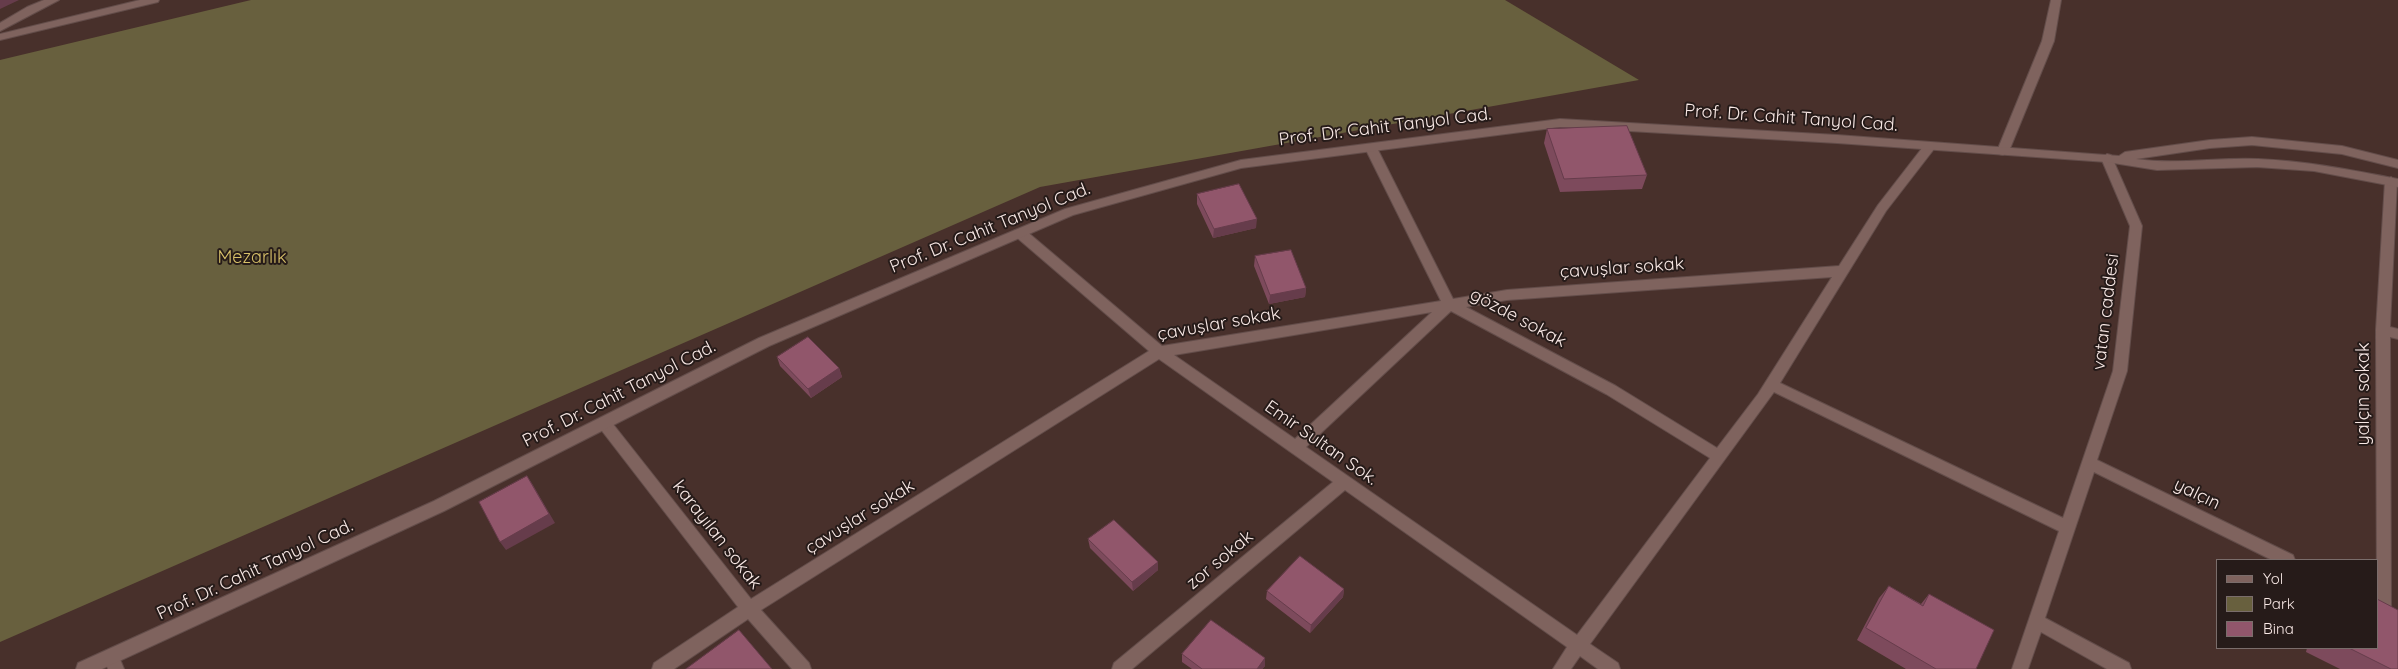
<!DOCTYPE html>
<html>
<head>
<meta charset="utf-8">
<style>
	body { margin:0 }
	#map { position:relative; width:2398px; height:669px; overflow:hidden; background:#48302b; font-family:Quicksand,sans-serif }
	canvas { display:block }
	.legend { position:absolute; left:2216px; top:559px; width:162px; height:90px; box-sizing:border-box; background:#261b19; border:1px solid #7a6d6b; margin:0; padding:6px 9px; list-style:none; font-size:15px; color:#f8e8e5 }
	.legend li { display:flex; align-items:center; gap:10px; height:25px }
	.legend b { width:25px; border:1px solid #7a6d6b }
</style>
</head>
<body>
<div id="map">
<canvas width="2398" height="669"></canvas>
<ul class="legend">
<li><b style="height:6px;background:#7f635e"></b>Yol</li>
<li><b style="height:14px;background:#68603e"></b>Park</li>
<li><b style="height:14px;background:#91566b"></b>Bina</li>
</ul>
</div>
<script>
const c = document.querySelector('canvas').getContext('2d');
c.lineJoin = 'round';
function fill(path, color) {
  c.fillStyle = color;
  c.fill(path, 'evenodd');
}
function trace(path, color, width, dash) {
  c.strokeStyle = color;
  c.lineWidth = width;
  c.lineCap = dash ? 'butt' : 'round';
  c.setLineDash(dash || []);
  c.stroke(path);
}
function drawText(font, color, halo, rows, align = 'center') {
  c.font = font + ' Quicksand,sans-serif';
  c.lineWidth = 4;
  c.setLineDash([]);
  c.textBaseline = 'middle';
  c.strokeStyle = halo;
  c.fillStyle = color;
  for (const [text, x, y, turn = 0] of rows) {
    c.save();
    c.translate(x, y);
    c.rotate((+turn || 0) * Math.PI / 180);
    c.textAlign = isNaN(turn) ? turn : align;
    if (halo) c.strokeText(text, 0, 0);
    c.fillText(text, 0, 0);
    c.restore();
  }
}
fill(new Path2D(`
	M 251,0 L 1505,0 L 1639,80 L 1040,187 L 0,642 L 0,60 Z`), '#68603e');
const minor = new Path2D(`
	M 44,0 L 59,0 L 0,31 L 0,23 L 27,7 Z
	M 2051,0 L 2061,0 L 2054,41 L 2009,151 L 2003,155 L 1999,154 L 1997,151 L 2042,41 Z
	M 1930,142 L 1936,146 L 1934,149 L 1886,211 L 1780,383 L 2063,518 L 2113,371 L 2130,226 L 2101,158 L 2107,154 L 2111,155 L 2142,226 L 2127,371 L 2097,460 L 2293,555 L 2295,560 L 2272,560 L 2094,472 L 2045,618 L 2129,663 L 2131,669 L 2107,669 L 2041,632 L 2028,669 L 2012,669 L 2059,531 L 1774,392 L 1590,644 L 1618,663 L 1620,669 L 1598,669 L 1580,656 L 1571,669 L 1553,669 L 1567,647 L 1345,490 L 1132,669 L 1112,669 L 1114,663 L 1333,482 L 1159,359 L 761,610 L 809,663 L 811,669 L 792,669 L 748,619 L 674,669 L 652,669 L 654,663 L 738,607 L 599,427 L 597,423 L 599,419 L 604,417 L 609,419 L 751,599 L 1149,351 L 1015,236 L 1014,233 L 1015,230 L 1025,230 L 1162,346 L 1441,301 L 1365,148 L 1371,144 L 1377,148 L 1453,299 L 1507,290 L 1839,266 L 1878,205 L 1926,143 ZM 1832,277 L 1758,394 L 1717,448 L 1616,386 L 1466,307 L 1507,300 ZM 1451,311 L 1606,394 L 1710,458 L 1577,635 L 1306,447 ZM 1432,312 L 1295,439 L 1174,355 Z
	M 2391,177 L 2397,181 L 2390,327 L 2398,329 L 2398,339 L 2390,337 L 2391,607 L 2389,612 L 2383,614 L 2377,611 L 2376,330 L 2385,181 Z
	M 111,649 L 117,652 L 124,669 L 108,669 L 103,657 L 105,652 Z`);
const tertiary = new Path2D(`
	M 140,0 L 159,0 L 158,2 L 0,40 L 0,34 Z
	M 1560,119 L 1837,135 L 2119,156 L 2125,152 L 2210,140 L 2252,137 L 2342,146 L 2398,160 L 2398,168 L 2342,154 L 2252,145 L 2210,148 L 2136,159 C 2177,165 2217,157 2258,159 C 2306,161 2351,170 2398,179 L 2398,187 L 2314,171 L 2257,167 L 2157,170 L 2107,162 L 1837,143 L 1560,127 L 1241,168 L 1073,215 L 769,346 L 444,511 L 102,669 L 76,669 L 78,663 L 434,501 L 759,338 L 1065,209 L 1241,160 Z`);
trace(minor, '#634d4a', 2);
trace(tertiary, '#634d4a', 2);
fill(minor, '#7f635e');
fill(tertiary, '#7f635e');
fill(new Path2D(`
	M 1547,129 L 1647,175 L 1642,189 L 1560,192 L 1544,143 Z
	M 1197,194 L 1256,228 L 1213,238 L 1197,204 Z
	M 1255,256 L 1306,288 L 1305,297 L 1269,304 L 1254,266 Z
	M 777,357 L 839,368 L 842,377 L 811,398 L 780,366 Z
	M 1088,539 L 1158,570 L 1133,591 L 1090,548 Z
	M 1889,586 L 1921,604 L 1929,594 L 1976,669 L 1906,669 L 1857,640 L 1879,598 Z
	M 1344,589 L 1343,597 L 1310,633 L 1266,599 L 1267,591 Z
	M 2307,648 L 2377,648 L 2398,669 L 2340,669 L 2306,652 Z
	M 1182,654 L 1265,666 L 1262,669 L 1192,669 L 1182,662 Z`), '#7d4a5c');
fill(new Path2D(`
	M 0,0 L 19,0 L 0,9 Z
	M 1257,219 L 1256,228 L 1213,238 L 1214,229 Z
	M 1306,288 L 1305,297 L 1269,304 L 1270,295 Z
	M 839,368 L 842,377 L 811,398 L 808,389 Z
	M 527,476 L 533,485 L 555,523 L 506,550 L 500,542 Z
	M 1158,562 L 1158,570 L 1133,591 L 1132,582 Z
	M 1344,589 L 1343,597 L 1310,633 L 1311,625 Z
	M 1265,658 L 1265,666 L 1262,669 L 1257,669 Z`), '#663c4b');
const building = new Path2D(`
	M 1627,126 L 1647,175 L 1564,179 L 1547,129 Z
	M 1239,184 L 1257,219 L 1214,229 L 1197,194 Z
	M 1291,250 L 1306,288 L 1270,295 L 1255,256 Z
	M 808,337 L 839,368 L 808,389 L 777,357 Z
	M 527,476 L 549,514 L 500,542 L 479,502 Z
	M 1114,520 L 1158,562 L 1132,582 L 1088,539 Z
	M 1300,556 L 1344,589 L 1311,625 L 1267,591 Z
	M 1889,586 L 1923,606 L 1929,594 L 1994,630 L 1976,669 L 1936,669 L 1866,628 Z
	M 2377,599 L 2398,610 L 2398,669 L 2391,669 L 2349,648 L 2377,648 Z
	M 1211,620 L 1265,658 L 1257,669 L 1202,669 L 1182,654 Z
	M 739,630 L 772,669 L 686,669 Z`);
fill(building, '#91566b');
trace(building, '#663c4b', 1);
drawText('18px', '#f8e8e5', '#261b19', [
	["Prof. Dr. Cahit Tanyol Cad.",1791,118,4],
	["Prof. Dr. Cahit Tanyol Cad.",1385,127,-7],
	["Prof. Dr. Cahit Tanyol Cad.",990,228,-22],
	["çavuşlar sokak",1622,268,-4],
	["vatan caddesi",2106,312,-83],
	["gözde sokak",1518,318,28],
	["çavuşlar sokak",1219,324,-10],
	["Prof. Dr. Cahit Tanyol Cad.",619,394,-27],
	["yalçın sokak",2364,394,-90],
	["Emir Sultan Sok.",1321,443,35],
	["yalçın",2197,494,26],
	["çavuşlar sokak",860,517,-32],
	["karayılan sokak",717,535,52],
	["zor sokak",1220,560,-40],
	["Prof. Dr. Cahit Tanyol Cad.",255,570,-25]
]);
drawText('18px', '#d8c169', '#261b19', [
	["Mezarlık",252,258]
]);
</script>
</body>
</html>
